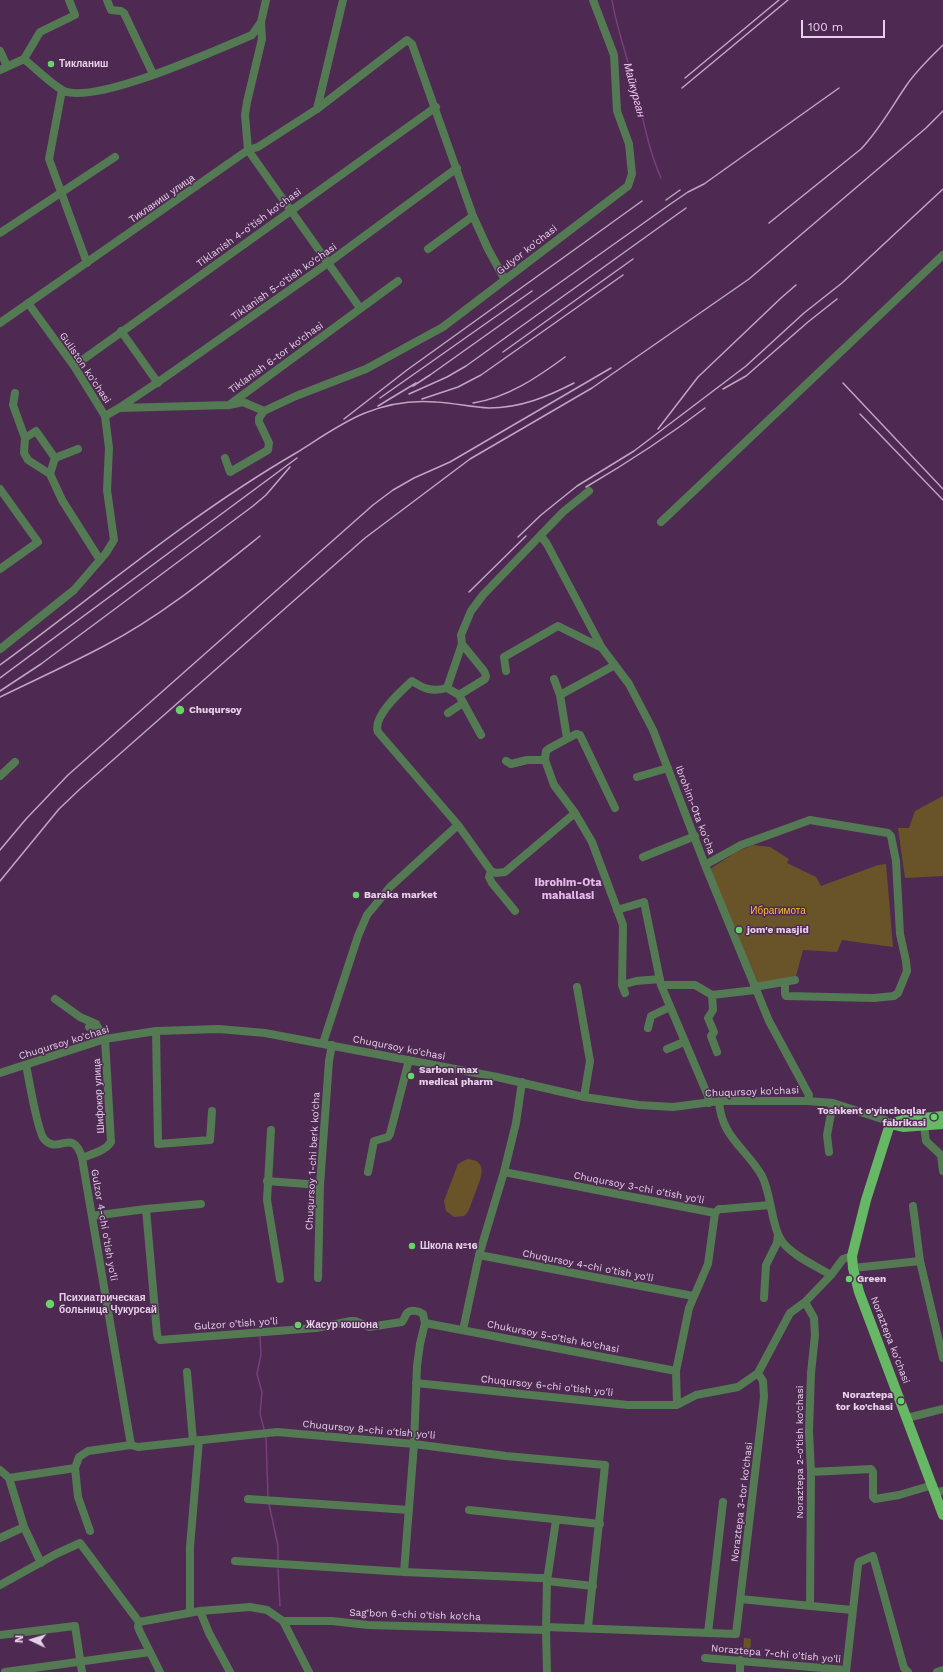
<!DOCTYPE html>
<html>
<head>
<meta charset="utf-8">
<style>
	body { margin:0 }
	#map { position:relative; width:943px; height:1672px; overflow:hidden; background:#4e2a52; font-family:"Work Sans",sans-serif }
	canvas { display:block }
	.north { position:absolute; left:12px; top:1620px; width:40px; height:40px; -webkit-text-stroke:3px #4e2a52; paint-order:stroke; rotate:274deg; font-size:11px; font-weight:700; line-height:16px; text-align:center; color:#e7d1e9 }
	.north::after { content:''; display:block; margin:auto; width:14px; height:18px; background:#e7d1e9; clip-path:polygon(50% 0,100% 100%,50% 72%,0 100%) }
	.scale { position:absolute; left:801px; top:20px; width:84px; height:18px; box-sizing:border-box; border:2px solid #e7d1e9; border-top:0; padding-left:5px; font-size:12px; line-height:14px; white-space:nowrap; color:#e7d1e9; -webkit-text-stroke:3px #4e2a52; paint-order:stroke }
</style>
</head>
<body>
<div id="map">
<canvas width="943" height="1672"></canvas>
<div class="north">N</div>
<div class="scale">100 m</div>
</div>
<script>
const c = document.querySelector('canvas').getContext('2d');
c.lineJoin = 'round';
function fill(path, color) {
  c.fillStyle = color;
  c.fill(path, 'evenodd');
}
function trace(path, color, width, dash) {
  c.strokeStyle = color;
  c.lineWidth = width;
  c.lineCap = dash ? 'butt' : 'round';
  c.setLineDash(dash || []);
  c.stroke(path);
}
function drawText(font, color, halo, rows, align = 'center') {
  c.font = font + ' "Work Sans",sans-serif';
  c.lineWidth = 3;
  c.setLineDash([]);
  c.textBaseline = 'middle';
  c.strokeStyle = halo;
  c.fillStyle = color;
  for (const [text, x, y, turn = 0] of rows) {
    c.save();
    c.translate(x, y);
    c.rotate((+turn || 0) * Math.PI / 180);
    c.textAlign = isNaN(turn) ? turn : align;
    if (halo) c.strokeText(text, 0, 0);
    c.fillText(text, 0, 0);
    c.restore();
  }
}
fill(new Path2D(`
	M 943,796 L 943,876 L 905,878 L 898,828 L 909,828 L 915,811 Z
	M 753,845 L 770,847 L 789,859 L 787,863 L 816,877 L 821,886 L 878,865 L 886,864 L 893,947 L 842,940 L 837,952 L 803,950 L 796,976 L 757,983 L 710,869 L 738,851 Z
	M 467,1159 C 489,1160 481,1178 476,1191 C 473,1198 471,1205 468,1212 L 464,1216 L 454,1217 L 446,1211 L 444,1201 L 458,1164 Z
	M 744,1638 L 751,1639 L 750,1656 L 743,1656 Z`), '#695429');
trace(new Path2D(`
	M 612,0 C 617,30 627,57 635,86 C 643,117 648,149 661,178
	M 260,1336 L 261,1354 L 257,1374 L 262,1392 L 260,1414 L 264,1429
	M 266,1437 L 268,1497
	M 269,1504 L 278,1546 L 278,1561
	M 278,1569 L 280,1606`), '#773f7c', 1.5);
trace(new Path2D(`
	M 107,0 L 111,10 L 121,11 L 124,13 L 153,74
	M 266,0 L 261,22 L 262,39 L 247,102 L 245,115 L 248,150 L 360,308
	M 0,51 L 7,66
	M 24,59 L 40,32 L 75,15 L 69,0
	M 0,70 L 24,59 C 35,68 50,83 62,90 C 92,107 218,49 252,35 L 261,22
	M 62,90 L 49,159 L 87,263
	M 317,109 L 343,0
	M 0,233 L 115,157
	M 428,249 L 473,216
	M 0,323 L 248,150 L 258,147 L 317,109 L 407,40 L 412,44 L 473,216 L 488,249 L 505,280
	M 121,331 L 158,383
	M 74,366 L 436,107
	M 15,393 L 13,405 L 25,438 L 24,453 L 28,460 L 50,474 L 62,500 L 100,560
	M 229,405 L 398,281
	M 119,408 L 164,378 L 328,263 L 457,168
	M 264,411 L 296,396 L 366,369 L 443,327 L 628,186 L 632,174 L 629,144 L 617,111 L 614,55 L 593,0
	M 105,416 L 119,408 L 229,405 L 243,402 L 264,411
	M 25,438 L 36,431 L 55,458
	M 225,458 L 230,472 L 268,450 L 269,443 L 259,422 L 259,418 L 264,411
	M 50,474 L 55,458 L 78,449
	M 0,489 L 38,542 L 0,569
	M 661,522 L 943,255
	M 541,536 L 547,544 L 602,648 L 629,684 L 653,730 L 705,865 L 769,1021 L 809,1095 L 808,1101
	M 0,649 L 74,590 L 106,553 L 114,540 L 107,490 L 109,448 L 105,416 L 74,366 L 28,303
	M 506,671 L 504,657 L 558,626 L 602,648
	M 554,679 L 560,695 L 567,738
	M 447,688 L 459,695 L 481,735
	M 459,695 L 485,679 L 486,676 L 484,671 L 462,644
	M 560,695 L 615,665
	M 448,713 L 463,703
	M 545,760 L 546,751 L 550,748 L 576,734 L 580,735 L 615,808
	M 506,761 L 511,764 L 527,760 L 545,760 L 554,785 L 575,813 L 592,842 L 623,925 L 622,985 L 625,993
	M 0,776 L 15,762
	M 637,777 L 668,768
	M 575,813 L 505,872 L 496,873 L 491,871 L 458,825 L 378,732 C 372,717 401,691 412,681 C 424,689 432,692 447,688 L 462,644 L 461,635 L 471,611 L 483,595 L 563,512 L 589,491
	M 643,857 L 695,836
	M 705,865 L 741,845 L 810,820 L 888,833 L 891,836 L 896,861 L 900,934 L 906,961 L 907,971 L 898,993 L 894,996 L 874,998 L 786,996 L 785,994 L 785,982
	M 491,871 L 489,877 L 492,883 L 515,911
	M 617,910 L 644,902 L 661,985 L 708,1096 L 709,1103
	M 622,985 L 636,981 L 660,979
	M 661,985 L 695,985 L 712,995 L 755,990
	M 577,987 L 590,1061 L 584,1097
	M 754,987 L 795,980
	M 712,995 L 713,1010 L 708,1018 L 714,1032 L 711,1036 L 717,1052
	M 55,999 L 80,1017 L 96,1024 L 89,1027
	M 648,1028 L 651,1016 L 670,1007
	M 156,1031 L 158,1144 L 210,1140 L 212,1111
	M 323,1043 L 358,936 L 367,915 L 390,887 L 458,825
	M 667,1049 L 684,1042
	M 26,1065 C 29,1079 37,1130 44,1139 C 58,1156 73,1126 82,1158 L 131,1445
	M 0,1073 L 105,1039 L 156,1031 L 219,1029 L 265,1033 L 497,1077 L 584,1097 L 639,1105 L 673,1107 L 719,1101 L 808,1101 L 833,1103 L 885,1120 L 890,1124
	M 719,1101 C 721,1137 746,1148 762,1176 C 772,1195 771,1231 785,1245 C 797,1258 816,1266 831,1275
	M 924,1126 L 926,1141 L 941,1155 L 943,1171
	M 271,1130 L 267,1200 L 280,1279
	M 829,1152 L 827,1135 L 833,1103
	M 82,1158 C 92,1154 105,1151 111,1142 L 105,1039 L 96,1024
	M 368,1172 L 374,1141 L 388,1137 L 390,1134 L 409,1060
	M 504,1172 L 715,1213 L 719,1209 L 723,1209 L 770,1205
	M 267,1181 L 320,1185
	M 913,1206 L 920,1261 L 943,1358
	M 146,1209 L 157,1334 L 158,1338 L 160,1340 L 316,1328 L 351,1321 L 355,1321 L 369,1327 L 402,1322 C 404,1320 405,1316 407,1313 C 411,1309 419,1311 423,1314 L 425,1323 L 420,1344 L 417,1366 L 414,1444 L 404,1572
	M 92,1216 L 146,1209 L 201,1204
	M 479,1255 L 693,1296
	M 853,1268 L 920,1261
	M 318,1278 L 320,1185 L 329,1061 L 332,1045
	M 764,1298 L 766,1265 L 777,1243 L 778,1234
	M 805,1302 L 814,1318 L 815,1335 L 811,1373 L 809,1431 L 811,1472 L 810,1606
	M 425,1323 L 676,1371
	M 463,1330 L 479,1255 L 504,1172 L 516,1123 L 522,1082
	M 187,1372 L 193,1441
	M 416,1383 L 628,1405 L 677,1405 L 696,1395 L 738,1387 L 758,1373 L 790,1313 L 805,1302 L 831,1275 L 843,1259 L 852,1256
	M 677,1405 L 676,1371 L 689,1308 L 708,1264 L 715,1213
	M 907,1418 L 943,1409
	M 75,1468 L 78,1497 L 90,1531
	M 0,1470 L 9,1478 L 75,1468 L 79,1457 L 88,1451 L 131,1445 L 138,1447 L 277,1432 L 414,1444 L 506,1456 L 605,1465 L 588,1627
	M 811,1472 L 871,1469 L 873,1472 L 873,1497 L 875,1499 L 899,1495 L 933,1485
	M 9,1478 L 24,1527 L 41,1563
	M 935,1492 L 943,1491
	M 248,1499 L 409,1510
	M 469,1510 L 600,1524
	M 0,1538 L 24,1527
	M 235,1561 L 404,1572 L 539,1578 L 544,1578 L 547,1581 L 593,1586
	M 0,1585 L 56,1554 L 80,1543 L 139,1622
	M 740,1599 L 852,1610
	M 200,1611 L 209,1633 L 230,1672
	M 190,1612 L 190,1547 L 199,1440
	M 283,1621 L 332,1621 L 368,1625 L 546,1630
	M 139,1622 L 200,1611 L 250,1607 L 267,1610 L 283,1621 L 309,1672
	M 139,1622 L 138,1627 L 140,1632 L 160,1672
	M 546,1627 L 736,1634 L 764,1397 L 763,1381 L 758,1373
	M 708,1633 L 723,1502
	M 0,1635 L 75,1626 L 82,1672
	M 705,1658 L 846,1670
	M 5,1672 L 150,1652
	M 547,1672 L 546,1630 L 547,1581 L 556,1520
	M 740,1672 L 740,1660
	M 846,1672 L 858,1565 L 859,1562 L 873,1556 L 904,1668 L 908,1672
	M 937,1672 L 943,1670`), '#537a52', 8);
trace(new Path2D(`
	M 890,1124 L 866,1200 L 852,1256 L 853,1268 L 859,1292 L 943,1515
	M 890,1124 L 903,1120 L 943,1116
	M 890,1124 L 903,1127 L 943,1124`), '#66b865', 10);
trace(new Path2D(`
	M 685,78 L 779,0
	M 682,88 L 788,0
	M 666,200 L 680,190
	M 769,223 L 861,149 C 879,130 891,108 906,86 C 916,71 930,58 943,45
	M 503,352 L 633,259
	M 843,383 L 943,489
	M 413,386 L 430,375 L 669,205 L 688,192 L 704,184 L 839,88
	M 723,389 L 746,376 L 808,322 L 837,299
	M 409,394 L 447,377 L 466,366 L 686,208
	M 380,398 L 532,291
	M 422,399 L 458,387 L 481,375 L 623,275
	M 473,403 C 507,398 538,377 565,357
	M 378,406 L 416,383
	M 860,414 L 943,500
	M 344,419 L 407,370 L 642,201
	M 658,429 L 698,377 L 781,298 L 796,285
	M 586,487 C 627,463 667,437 705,408
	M 518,537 L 541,515 L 577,486 L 634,451 L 746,366 L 804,313 L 842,283 L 943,189
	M 469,592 L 526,536
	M 0,665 C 98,593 191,514 296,453 C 317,440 342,422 365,413 C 387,404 413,400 436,402 C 454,403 471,407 489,408 C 520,408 547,397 574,383
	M 0,678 L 297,458
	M 0,691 L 41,664 L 253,506 L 266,495 L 290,467
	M 0,697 C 35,680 70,664 104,646 C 161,616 210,576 260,536
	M 0,850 L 26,819 L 68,775 L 373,505 L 393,490 L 414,478 L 450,462 L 611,368
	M 0,881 L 59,809 L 80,789 L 365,538 L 470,459 L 592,388 L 749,279 L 926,128 L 943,111`), '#bfa6c2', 1.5);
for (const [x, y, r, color] of [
	[51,64,4,"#66d467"],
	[180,710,5,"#66d467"],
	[356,895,4,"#66d467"],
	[739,930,4,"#66d467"],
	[411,1076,4,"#66d467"],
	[934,1117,4,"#66d467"],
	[412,1246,4,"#66d467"],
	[849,1279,4,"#66d467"],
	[50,1304,5,"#66d467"],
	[298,1325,4,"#66d467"],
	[901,1401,4,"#66d467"]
]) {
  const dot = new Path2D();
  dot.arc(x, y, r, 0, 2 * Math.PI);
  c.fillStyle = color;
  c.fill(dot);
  trace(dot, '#4e2a52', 1.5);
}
drawText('bold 10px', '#e7d1e9', '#4e2a52', [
	["Тикланиш",59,64],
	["Chuqursoy",189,710],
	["Baraka market",364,895],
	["jom'e masjid",747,930],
	["Sarbon max",419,1070],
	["medical pharm",419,1082],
	["Toshkent o'yinchoqlar",926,1111,"right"],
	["fabrikasi",926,1123,"right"],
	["Школа №16",420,1246],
	["Green",857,1279],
	["Психиатрическая",59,1298],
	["больница Чукурсай",59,1310],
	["Жасур кошона",306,1325],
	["Noraztepa",893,1395,"right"],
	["tor ko'chasi",893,1407,"right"]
], 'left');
drawText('10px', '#e7d1e9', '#4e2a52', [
	["Тикланиш улица",162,199,-35],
	["Tiklanish 4-o'tish ko‘chasi",249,228,-36],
	["Gulyor ko'chasi",527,250,-38],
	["Tiklanish 5-o'tish ko‘chasi",284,282,-35],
	["Tiklanish 6-tor ko‘chasi",276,358,-36],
	["Guliston ko'chasi",85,368,56],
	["Ibrohim-Ota ko'cha",695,810,69],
	["Chuqursoy ko'chasi",64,1043,-17],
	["Chuqursoy ko'chasi",399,1048,11],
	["Chuqursoy ko'chasi",752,1092,-2],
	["Шифокор улица",99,1096,-93],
	["Chuqursoy 1-chi berk ko'cha",313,1161,-87],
	["Chuqursoy 3-chi o'tish yo'li",639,1188,11],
	["Gulzor 4-chi o'tish yo'li",104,1225,80],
	["Chuqursoy 4-chi o'tish yo'li",588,1266,11],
	["Gulzor o'tish yo'li",236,1324,-4],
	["Chukursoy 5-o'tish ko'chasi",553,1337,11],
	["Noraztepa ko'chasi",890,1340,69],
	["Chuqursoy 6-chi o'tish yo'li",547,1386,6],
	["Chuqursoy 8-chi o'tish yo'li",369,1430,5],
	["Noraztepa 2-o'tish ko'chasi",800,1452,-90],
	["Noraztepa 3-tor ko‘chasi",742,1502,-83],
	["Sag'bon 6-chi o'tish ko'cha",415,1615,2],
	["Noraztepa 7-chi o'tish yo'li",776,1654,5]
]);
drawText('10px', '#f7bc2f', '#4e2a52', [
	["Ибрагимота",778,911]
]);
drawText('italic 11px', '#f4c8f7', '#4e2a52', [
	["Майкурган",634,90,75]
]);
drawText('bold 11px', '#e6baea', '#4e2a52', [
	["Ibrohim-Ota",568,883],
	["mahallasi",568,896]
]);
</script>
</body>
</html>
